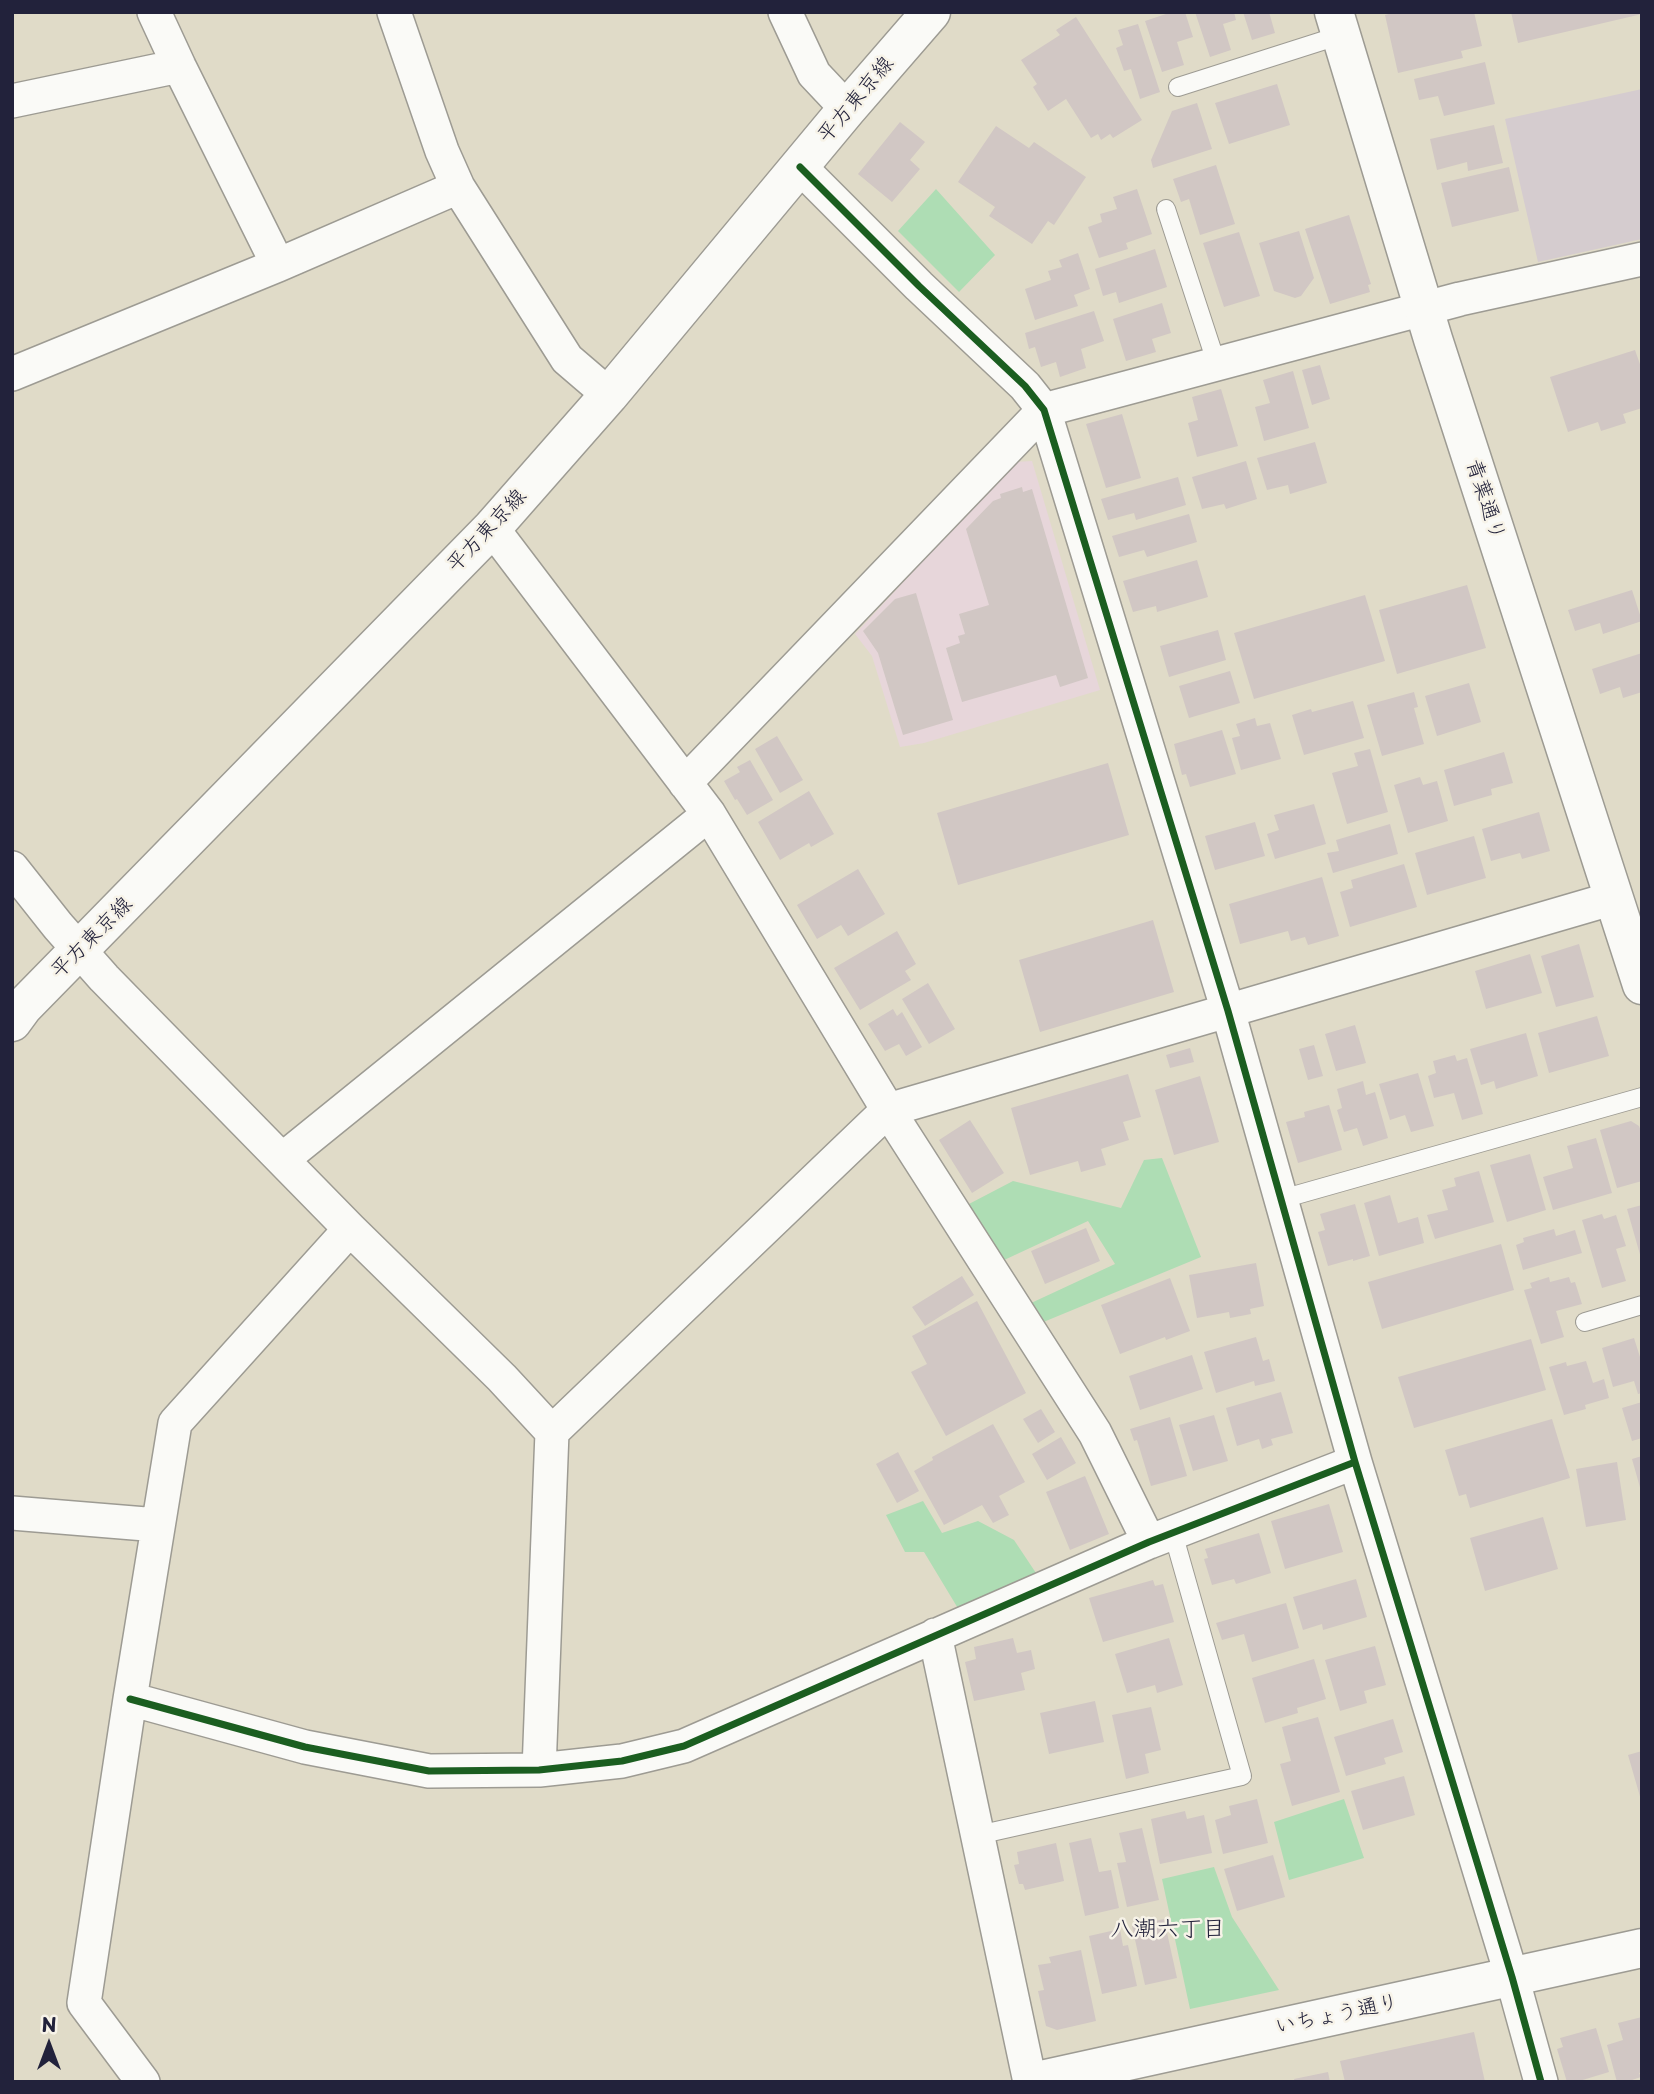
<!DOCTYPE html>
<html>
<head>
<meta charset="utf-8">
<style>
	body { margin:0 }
	#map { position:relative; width:1654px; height:2094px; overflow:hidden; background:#e0dbc8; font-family:"Playpen Sans",sans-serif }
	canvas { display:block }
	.frame { position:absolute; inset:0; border:14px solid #22223b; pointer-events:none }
	.north { position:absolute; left:14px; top:2010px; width:70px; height:70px; -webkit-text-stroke:5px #f7f3e8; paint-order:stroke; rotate:0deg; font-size:19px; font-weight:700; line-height:28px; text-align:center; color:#22223b }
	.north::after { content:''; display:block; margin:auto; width:24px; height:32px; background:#22223b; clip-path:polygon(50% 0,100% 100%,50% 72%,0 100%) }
</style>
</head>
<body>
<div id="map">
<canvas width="1654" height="2094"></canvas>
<div class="frame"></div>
<div class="north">N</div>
</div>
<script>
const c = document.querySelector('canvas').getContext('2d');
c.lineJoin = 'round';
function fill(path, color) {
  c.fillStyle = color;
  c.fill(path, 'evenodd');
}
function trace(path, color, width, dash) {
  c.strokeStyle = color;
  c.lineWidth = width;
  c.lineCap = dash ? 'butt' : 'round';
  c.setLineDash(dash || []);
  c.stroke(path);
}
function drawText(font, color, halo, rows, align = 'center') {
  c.font = font + ' "Playpen Sans","Klee One",sans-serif';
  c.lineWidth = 5;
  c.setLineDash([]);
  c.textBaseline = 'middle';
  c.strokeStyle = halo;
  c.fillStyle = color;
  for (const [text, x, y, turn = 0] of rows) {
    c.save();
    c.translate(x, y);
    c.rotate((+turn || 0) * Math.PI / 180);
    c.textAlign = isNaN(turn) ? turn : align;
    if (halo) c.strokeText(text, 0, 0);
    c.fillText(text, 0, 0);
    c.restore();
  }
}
fill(new Path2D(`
	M 1032,461 L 1100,690 L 924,743 L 900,747 L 872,656 L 855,634 L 1015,462 Z`), '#e7d6da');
fill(new Path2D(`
	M 1642,89 L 1642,239 L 1538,262 L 1505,119 Z`), '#d5cccf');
fill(new Path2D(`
	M 936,189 L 995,255 L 959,292 L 898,231 Z
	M 1162,1158 L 1201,1257 L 1041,1323 L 1029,1304 L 1115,1264 L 1088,1221 L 1002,1261 L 967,1205 L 1013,1181 L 1121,1208 L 1144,1160 Z
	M 923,1501 L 942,1533 L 978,1521 L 1014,1540 L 1038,1576 L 959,1610 L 924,1552 L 905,1552 L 886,1515 Z
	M 1344,1799 L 1364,1858 L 1289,1880 L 1274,1822 Z
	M 1214,1867 L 1232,1917 L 1279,1990 L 1190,2009 L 1162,1879 Z`), '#aeddb4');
fill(new Path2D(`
	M 1172,12 L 1185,12 L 1193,37 L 1177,42 L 1184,65 L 1162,72 L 1145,21 Z
	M 1195,12 L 1234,12 L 1236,20 L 1223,24 L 1231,50 L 1210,57 Z
	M 1243,12 L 1269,12 L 1275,33 L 1252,40 Z
	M 1396,12 L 1474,12 L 1482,46 L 1461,51 L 1463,58 L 1398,73 L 1385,15 Z
	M 1511,12 L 1642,12 L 1642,14 L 1518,43 Z
	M 1076,17 L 1142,120 L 1113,138 L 1110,134 L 1101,140 L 1098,134 L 1091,138 L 1066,99 L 1048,111 L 1033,87 L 1037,84 L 1021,60 L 1060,35 L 1056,30 Z
	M 1138,24 L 1160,92 L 1140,99 L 1131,69 L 1124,71 L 1116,48 L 1123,45 L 1118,30 Z
	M 1485,62 L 1495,104 L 1444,116 L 1438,96 L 1419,100 L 1414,79 Z
	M 1277,84 L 1290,125 L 1229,144 L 1215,103 Z
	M 1197,103 L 1212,149 L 1153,168 L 1151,160 L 1172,111 Z
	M 900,122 L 925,142 L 910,160 L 920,169 L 892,202 L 858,174 Z
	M 1494,125 L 1503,163 L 1468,171 L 1467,162 L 1437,170 L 1430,139 Z
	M 996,126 L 1029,148 L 1034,142 L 1086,177 L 1054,225 L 1048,221 L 1032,244 L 989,216 L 995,207 L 958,182 Z
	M 1216,165 L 1235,224 L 1200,235 L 1189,199 L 1181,202 L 1173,179 Z
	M 1509,167 L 1519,211 L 1452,227 L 1441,183 Z
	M 1137,189 L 1152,234 L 1126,243 L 1128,249 L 1099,258 L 1088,227 L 1102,222 L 1100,214 L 1117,209 L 1113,197 Z
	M 1349,215 L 1371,284 L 1368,285 L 1370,292 L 1330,304 L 1305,229 Z
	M 1299,231 L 1314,278 L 1301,296 L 1295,298 L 1274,291 L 1259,243 Z
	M 1239,232 L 1260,296 L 1224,307 L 1203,243 Z
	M 1155,249 L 1167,287 L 1119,303 L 1116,292 L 1103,296 L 1095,269 Z
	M 1078,253 L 1090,289 L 1074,295 L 1078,306 L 1035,320 L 1025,289 L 1051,280 L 1048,271 L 1062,267 L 1059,260 Z
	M 1162,303 L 1171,333 L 1152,339 L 1156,352 L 1126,361 L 1113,319 Z
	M 1094,311 L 1104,341 L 1081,349 L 1086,368 L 1060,377 L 1056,362 L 1041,367 L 1035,347 L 1029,349 L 1025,333 Z
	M 1635,350 L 1642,370 L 1642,408 L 1623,414 L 1626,423 L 1601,431 L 1598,422 L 1568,432 L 1550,377 Z
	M 1320,365 L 1330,399 L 1312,405 L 1302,370 Z
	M 1293,371 L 1309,428 L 1264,441 L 1255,407 L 1270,403 L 1263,380 Z
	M 1221,389 L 1238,446 L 1197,457 L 1188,423 L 1198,420 L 1192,397 Z
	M 1122,414 L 1141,478 L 1106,488 L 1086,424 Z
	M 1315,442 L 1327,483 L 1290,494 L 1288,485 L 1267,490 L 1257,458 Z
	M 1246,461 L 1257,499 L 1226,509 L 1224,504 L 1202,509 L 1192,477 Z
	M 1178,477 L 1186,505 L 1136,520 L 1134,513 L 1108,520 L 1101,499 Z
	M 1022,487 L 1023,492 L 1032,489 L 1088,678 L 1060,687 L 1056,675 L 962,702 L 946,648 L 960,643 L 958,636 L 965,634 L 959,614 L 989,605 L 966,529 L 993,501 L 1001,498 L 1000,494 Z
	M 1189,514 L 1197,542 L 1147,557 L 1144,550 L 1119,557 L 1112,536 Z
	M 1197,560 L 1208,597 L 1157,612 L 1156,606 L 1133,612 L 1123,581 Z
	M 1467,585 L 1486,648 L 1397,674 L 1379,610 Z
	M 1632,590 L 1642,621 L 1603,634 L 1600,623 L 1575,631 L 1568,610 Z
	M 916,593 L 953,720 L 903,735 L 878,653 L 863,631 L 895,599 Z
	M 1365,595 L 1385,661 L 1254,699 L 1234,633 Z
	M 1218,630 L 1226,660 L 1169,677 L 1160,646 Z
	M 1642,653 L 1642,692 L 1623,698 L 1620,687 L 1600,694 L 1592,669 Z
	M 1230,671 L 1240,703 L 1189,718 L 1179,686 Z
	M 1469,683 L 1481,722 L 1437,736 L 1425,696 Z
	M 1414,692 L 1418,707 L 1414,708 L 1424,744 L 1382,756 L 1367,705 Z
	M 1353,701 L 1364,738 L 1304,755 L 1292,715 L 1311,709 L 1312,712 Z
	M 1255,718 L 1257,726 L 1270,723 L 1281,759 L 1241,770 L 1232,738 L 1240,736 L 1236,724 Z
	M 1222,730 L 1236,774 L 1190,787 L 1186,774 L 1182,775 L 1174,744 Z
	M 777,736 L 803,780 L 780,793 L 755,749 Z
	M 1370,749 L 1388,812 L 1347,824 L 1332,773 L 1358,766 L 1354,753 Z
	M 1504,752 L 1513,783 L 1491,789 L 1492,795 L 1454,806 L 1444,770 Z
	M 750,760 L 773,800 L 747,815 L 737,799 L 735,800 L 724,781 L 740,772 L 737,767 Z
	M 1108,763 L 1129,835 L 958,885 L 937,813 Z
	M 1420,777 L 1423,785 L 1437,781 L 1448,821 L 1408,833 L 1394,785 Z
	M 809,791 L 834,834 L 811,847 L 809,843 L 780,860 L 758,822 Z
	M 1314,804 L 1326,844 L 1275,859 L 1267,834 L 1279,830 L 1274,815 Z
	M 1539,812 L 1550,851 L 1522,859 L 1520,853 L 1491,861 L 1482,829 Z
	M 1255,822 L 1265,856 L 1215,870 L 1205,836 Z
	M 1390,824 L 1398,854 L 1333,873 L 1327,853 L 1339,851 L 1336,840 Z
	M 1474,836 L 1486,878 L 1427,895 L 1415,853 Z
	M 1404,864 L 1417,907 L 1350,927 L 1340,892 L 1353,888 L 1351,880 Z
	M 858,869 L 885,914 L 848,936 L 841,925 L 817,939 L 797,905 Z
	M 1322,877 L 1339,936 L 1308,945 L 1305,937 L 1291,941 L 1288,931 L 1240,944 L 1229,904 Z
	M 1153,920 L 1174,992 L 1040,1032 L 1019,960 Z
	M 897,931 L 916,964 L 905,971 L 911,980 L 860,1010 L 834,968 Z
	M 1579,944 L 1594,997 L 1556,1007 L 1541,956 Z
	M 1530,954 L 1542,993 L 1486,1009 L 1475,971 Z
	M 928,983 L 955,1029 L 929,1044 L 902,999 Z
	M 893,1009 L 897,1016 L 902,1012 L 922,1047 L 906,1056 L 899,1044 L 885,1051 L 868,1024 Z
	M 1597,1016 L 1609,1056 L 1549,1073 L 1538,1033 Z
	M 1355,1025 L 1366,1063 L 1336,1071 L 1325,1034 Z
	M 1526,1033 L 1538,1076 L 1496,1089 L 1494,1081 L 1481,1085 L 1470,1049 Z
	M 1314,1045 L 1323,1076 L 1308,1080 L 1299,1049 Z
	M 1190,1048 L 1194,1062 L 1170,1068 L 1166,1055 Z
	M 1455,1055 L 1457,1061 L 1467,1058 L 1483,1114 L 1462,1120 L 1454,1093 L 1434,1098 L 1428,1076 L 1436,1073 L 1433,1061 Z
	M 1418,1073 L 1434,1126 L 1411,1132 L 1405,1115 L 1390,1120 L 1379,1084 Z
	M 1128,1074 L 1141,1117 L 1123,1122 L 1129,1140 L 1101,1149 L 1106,1165 L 1081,1172 L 1078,1161 L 1030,1175 L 1011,1108 Z
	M 1200,1076 L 1219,1142 L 1174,1155 L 1155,1090 Z
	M 1363,1081 L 1366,1095 L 1375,1092 L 1388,1138 L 1363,1146 L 1357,1128 L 1344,1132 L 1337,1110 L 1342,1108 L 1337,1089 Z
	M 1329,1105 L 1342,1150 L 1298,1163 L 1286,1122 L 1305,1117 L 1304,1112 Z
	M 970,1120 L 1004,1173 L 972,1193 L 939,1140 Z
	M 1631,1121 L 1639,1126 L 1642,1134 L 1642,1181 L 1617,1188 L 1600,1130 Z
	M 1596,1138 L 1612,1193 L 1553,1210 L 1543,1177 L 1573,1168 L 1567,1146 Z
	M 1530,1154 L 1546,1210 L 1507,1222 L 1490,1165 Z
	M 1479,1171 L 1494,1222 L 1435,1239 L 1427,1215 L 1448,1210 L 1442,1190 L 1456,1186 L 1454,1178 Z
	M 1390,1195 L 1398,1223 L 1418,1217 L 1424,1243 L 1379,1256 L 1364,1203 Z
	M 1355,1204 L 1370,1256 L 1353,1261 L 1353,1259 L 1328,1266 L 1318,1232 L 1325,1230 L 1320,1214 Z
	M 1642,1205 L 1642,1258 L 1641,1258 L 1627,1209 Z
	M 1602,1214 L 1604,1219 L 1616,1215 L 1626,1246 L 1616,1249 L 1626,1281 L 1602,1288 L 1582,1220 Z
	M 1086,1228 L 1100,1261 L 1045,1284 L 1031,1251 Z
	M 1554,1229 L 1556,1236 L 1575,1230 L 1582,1253 L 1523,1270 L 1516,1245 L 1524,1242 L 1523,1238 Z
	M 1501,1244 L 1514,1290 L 1382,1329 L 1368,1282 Z
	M 1256,1263 L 1264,1306 L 1250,1309 L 1251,1314 L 1230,1318 L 1229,1312 L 1197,1318 L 1189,1275 Z
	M 962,1276 L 974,1295 L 925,1326 L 912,1307 Z
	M 1549,1277 L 1550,1282 L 1569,1277 L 1571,1283 L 1575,1282 L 1582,1304 L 1556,1311 L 1564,1337 L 1541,1344 L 1524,1290 L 1532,1288 L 1530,1283 Z
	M 1170,1278 L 1190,1331 L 1166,1340 L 1165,1337 L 1120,1354 L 1101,1305 Z
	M 977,1301 L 1026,1393 L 946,1436 L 911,1372 L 927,1364 L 912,1336 Z
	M 1256,1337 L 1263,1361 L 1269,1359 L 1275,1381 L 1255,1386 L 1254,1381 L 1216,1393 L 1204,1352 Z
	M 1634,1338 L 1640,1357 L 1642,1357 L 1642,1393 L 1638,1394 L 1634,1381 L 1613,1387 L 1602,1348 Z
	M 1531,1339 L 1546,1390 L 1414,1428 L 1398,1377 Z
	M 1192,1355 L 1203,1389 L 1140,1410 L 1129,1376 Z
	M 1586,1361 L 1593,1383 L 1604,1379 L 1609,1398 L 1585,1405 L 1586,1409 L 1564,1415 L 1549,1367 L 1566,1362 L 1567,1366 Z
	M 1281,1392 L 1293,1433 L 1271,1439 L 1273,1445 L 1262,1449 L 1259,1439 L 1237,1446 L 1226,1408 Z
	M 1642,1402 L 1642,1438 L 1632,1441 L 1622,1408 Z
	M 1041,1409 L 1055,1432 L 1038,1443 L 1023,1419 Z
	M 1214,1415 L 1228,1461 L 1193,1471 L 1179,1425 Z
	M 1170,1417 L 1187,1476 L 1151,1486 L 1137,1440 L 1134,1441 L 1130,1429 Z
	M 1552,1419 L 1570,1478 L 1470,1508 L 1466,1494 L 1459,1496 L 1445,1450 Z
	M 993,1424 L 1025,1482 L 999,1496 L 1009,1515 L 993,1523 L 982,1505 L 944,1525 L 914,1471 L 933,1460 L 932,1457 Z
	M 1061,1437 L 1076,1463 L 1047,1480 L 1032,1454 Z
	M 898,1452 L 919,1491 L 897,1503 L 876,1464 Z
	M 1642,1456 L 1642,1490 L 1641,1491 L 1632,1459 Z
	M 1617,1462 L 1626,1520 L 1586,1527 L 1576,1469 Z
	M 1085,1476 L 1109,1534 L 1070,1550 L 1046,1492 Z
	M 1329,1504 L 1343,1552 L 1285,1569 L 1271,1521 Z
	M 1543,1517 L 1558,1569 L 1485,1591 L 1470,1538 Z
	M 1259,1533 L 1271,1573 L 1236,1584 L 1234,1579 L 1212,1585 L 1204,1559 L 1208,1558 L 1205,1549 Z
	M 1356,1579 L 1367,1617 L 1323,1630 L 1322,1624 L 1303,1630 L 1293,1597 Z
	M 1153,1580 L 1155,1586 L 1163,1584 L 1174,1622 L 1103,1642 L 1089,1598 Z
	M 1286,1603 L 1299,1648 L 1252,1662 L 1244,1634 L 1222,1640 L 1216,1623 Z
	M 1013,1638 L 1017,1653 L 1031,1650 L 1035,1669 L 1021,1673 L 1025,1690 L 974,1701 L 965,1662 L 976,1659 L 974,1647 Z
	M 1169,1638 L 1183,1685 L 1157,1693 L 1155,1685 L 1127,1693 L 1115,1654 Z
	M 1375,1646 L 1386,1685 L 1364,1691 L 1367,1703 L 1340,1711 L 1325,1660 Z
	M 1314,1659 L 1326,1699 L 1297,1708 L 1298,1713 L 1265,1723 L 1252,1678 Z
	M 1095,1701 L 1104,1742 L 1049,1754 L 1040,1713 Z
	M 1151,1707 L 1161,1750 L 1145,1754 L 1149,1773 L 1126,1779 L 1112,1715 Z
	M 1318,1717 L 1340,1792 L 1292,1806 L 1280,1764 L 1291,1761 L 1282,1727 Z
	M 1393,1719 L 1403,1752 L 1384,1758 L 1386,1764 L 1346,1776 L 1334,1737 Z
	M 1642,1751 L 1642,1800 L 1641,1800 L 1628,1755 Z
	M 1404,1776 L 1415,1815 L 1363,1830 L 1351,1791 Z
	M 1257,1799 L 1268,1843 L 1223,1854 L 1215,1820 L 1231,1815 L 1229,1806 Z
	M 1185,1811 L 1187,1819 L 1204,1815 L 1212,1853 L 1160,1864 L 1151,1819 Z
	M 1142,1828 L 1159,1900 L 1127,1907 L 1117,1863 L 1126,1862 L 1119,1833 Z
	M 1091,1838 L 1099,1872 L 1111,1870 L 1119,1908 L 1085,1916 L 1069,1843 Z
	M 1056,1843 L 1064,1881 L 1025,1890 L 1023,1884 L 1019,1884 L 1014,1865 L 1019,1864 L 1017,1852 Z
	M 1273,1855 L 1285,1897 L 1237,1911 L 1224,1869 Z
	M 1164,1919 L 1177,1978 L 1145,1985 L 1132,1926 Z
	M 1120,1929 L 1123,1946 L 1128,1945 L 1137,1986 L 1102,1994 L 1089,1936 Z
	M 1081,1950 L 1096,2021 L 1057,2030 L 1046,2026 L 1038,1991 L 1044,1990 L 1038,1965 L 1051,1963 L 1049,1957 Z
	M 1642,2017 L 1642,2072 L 1639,2073 L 1641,2077 L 1626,2082 L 1617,2082 L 1607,2045 L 1623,2040 L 1618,2023 Z
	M 1596,2028 L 1609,2072 L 1576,2082 L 1567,2082 L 1557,2049 L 1563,2047 L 1560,2038 Z
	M 1474,2032 L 1485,2082 L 1345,2082 L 1340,2061 Z
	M 1328,2072 L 1330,2082 L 1295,2082 L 1294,2079 Z`), '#d1c7c4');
const service = new Path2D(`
	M 1178,87 L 1341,35
	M 1166,209 L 1217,365
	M 1282,1199 L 1642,1097
	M 1585,1322 L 1642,1305
	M 978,1835 L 1242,1776 L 1173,1533`);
const minor = new Path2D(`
	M 154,12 L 179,66 L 278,265
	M 394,12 L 442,151 L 458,187
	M 785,12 L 814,74 L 847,109
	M 12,101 L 179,66
	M 800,167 L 919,286 L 1025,386 L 1044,410 L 1228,1011 L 1355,1462 L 1512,1977 L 1541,2082
	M 12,374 L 278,265 L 458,187 L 567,359 L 609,395
	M 492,528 L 709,814 L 888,1110 L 1095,1433 L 1149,1542
	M 685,783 L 1044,410 L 1460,299 L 1642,259
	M 12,868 L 58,926 L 104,978 L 350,1229 L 502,1378 L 552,1432 L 539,1770
	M 283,1159 L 709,814
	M 552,1432 L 888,1110 L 1614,898
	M 12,1513 L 158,1525
	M 935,1635 L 1030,2082
	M 130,1699 L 305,1747 L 429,1771 L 539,1770 L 622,1761 L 684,1746 L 1149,1542 L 1355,1462
	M 143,2082 L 84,2003 L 130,1699 L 175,1423 L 350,1229`);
const tertiary = new Path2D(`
	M 1334,12 L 1433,339 L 1642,985
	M 1032,2082 L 1642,1948`);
const secondary = new Path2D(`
	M 12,1022 L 23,1007 L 492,528 L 609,395 L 847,109 L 931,12`);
trace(service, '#9d9b93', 20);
trace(minor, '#9d9b93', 36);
trace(tertiary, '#9d9b93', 41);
trace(secondary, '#9d9b93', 41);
trace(service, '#fafaf7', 18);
trace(minor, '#fafaf7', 33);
trace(tertiary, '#fafaf7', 38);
trace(secondary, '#fafaf7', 38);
trace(new Path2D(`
	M 800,167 L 919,286 L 1025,386 L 1044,410 L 1228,1011 L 1355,1462 L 1512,1977 L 1541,2082
	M 130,1699 L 305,1747 L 429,1771 L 539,1770 L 622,1761 L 684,1746 L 1149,1542 L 1355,1462`), '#1b5e20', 7);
drawText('21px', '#22223b', '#f7f3e8', [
	["平方東京線",856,100,-50],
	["青葉通り",1485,500,72],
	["平方東京線",487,531,-47],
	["平方東京線",92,938,-45],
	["いちょう通り",1337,2015,-12]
]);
drawText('23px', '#22223b', '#f7f3e8', [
	["八潮六丁目",1168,1930]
]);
</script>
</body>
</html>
